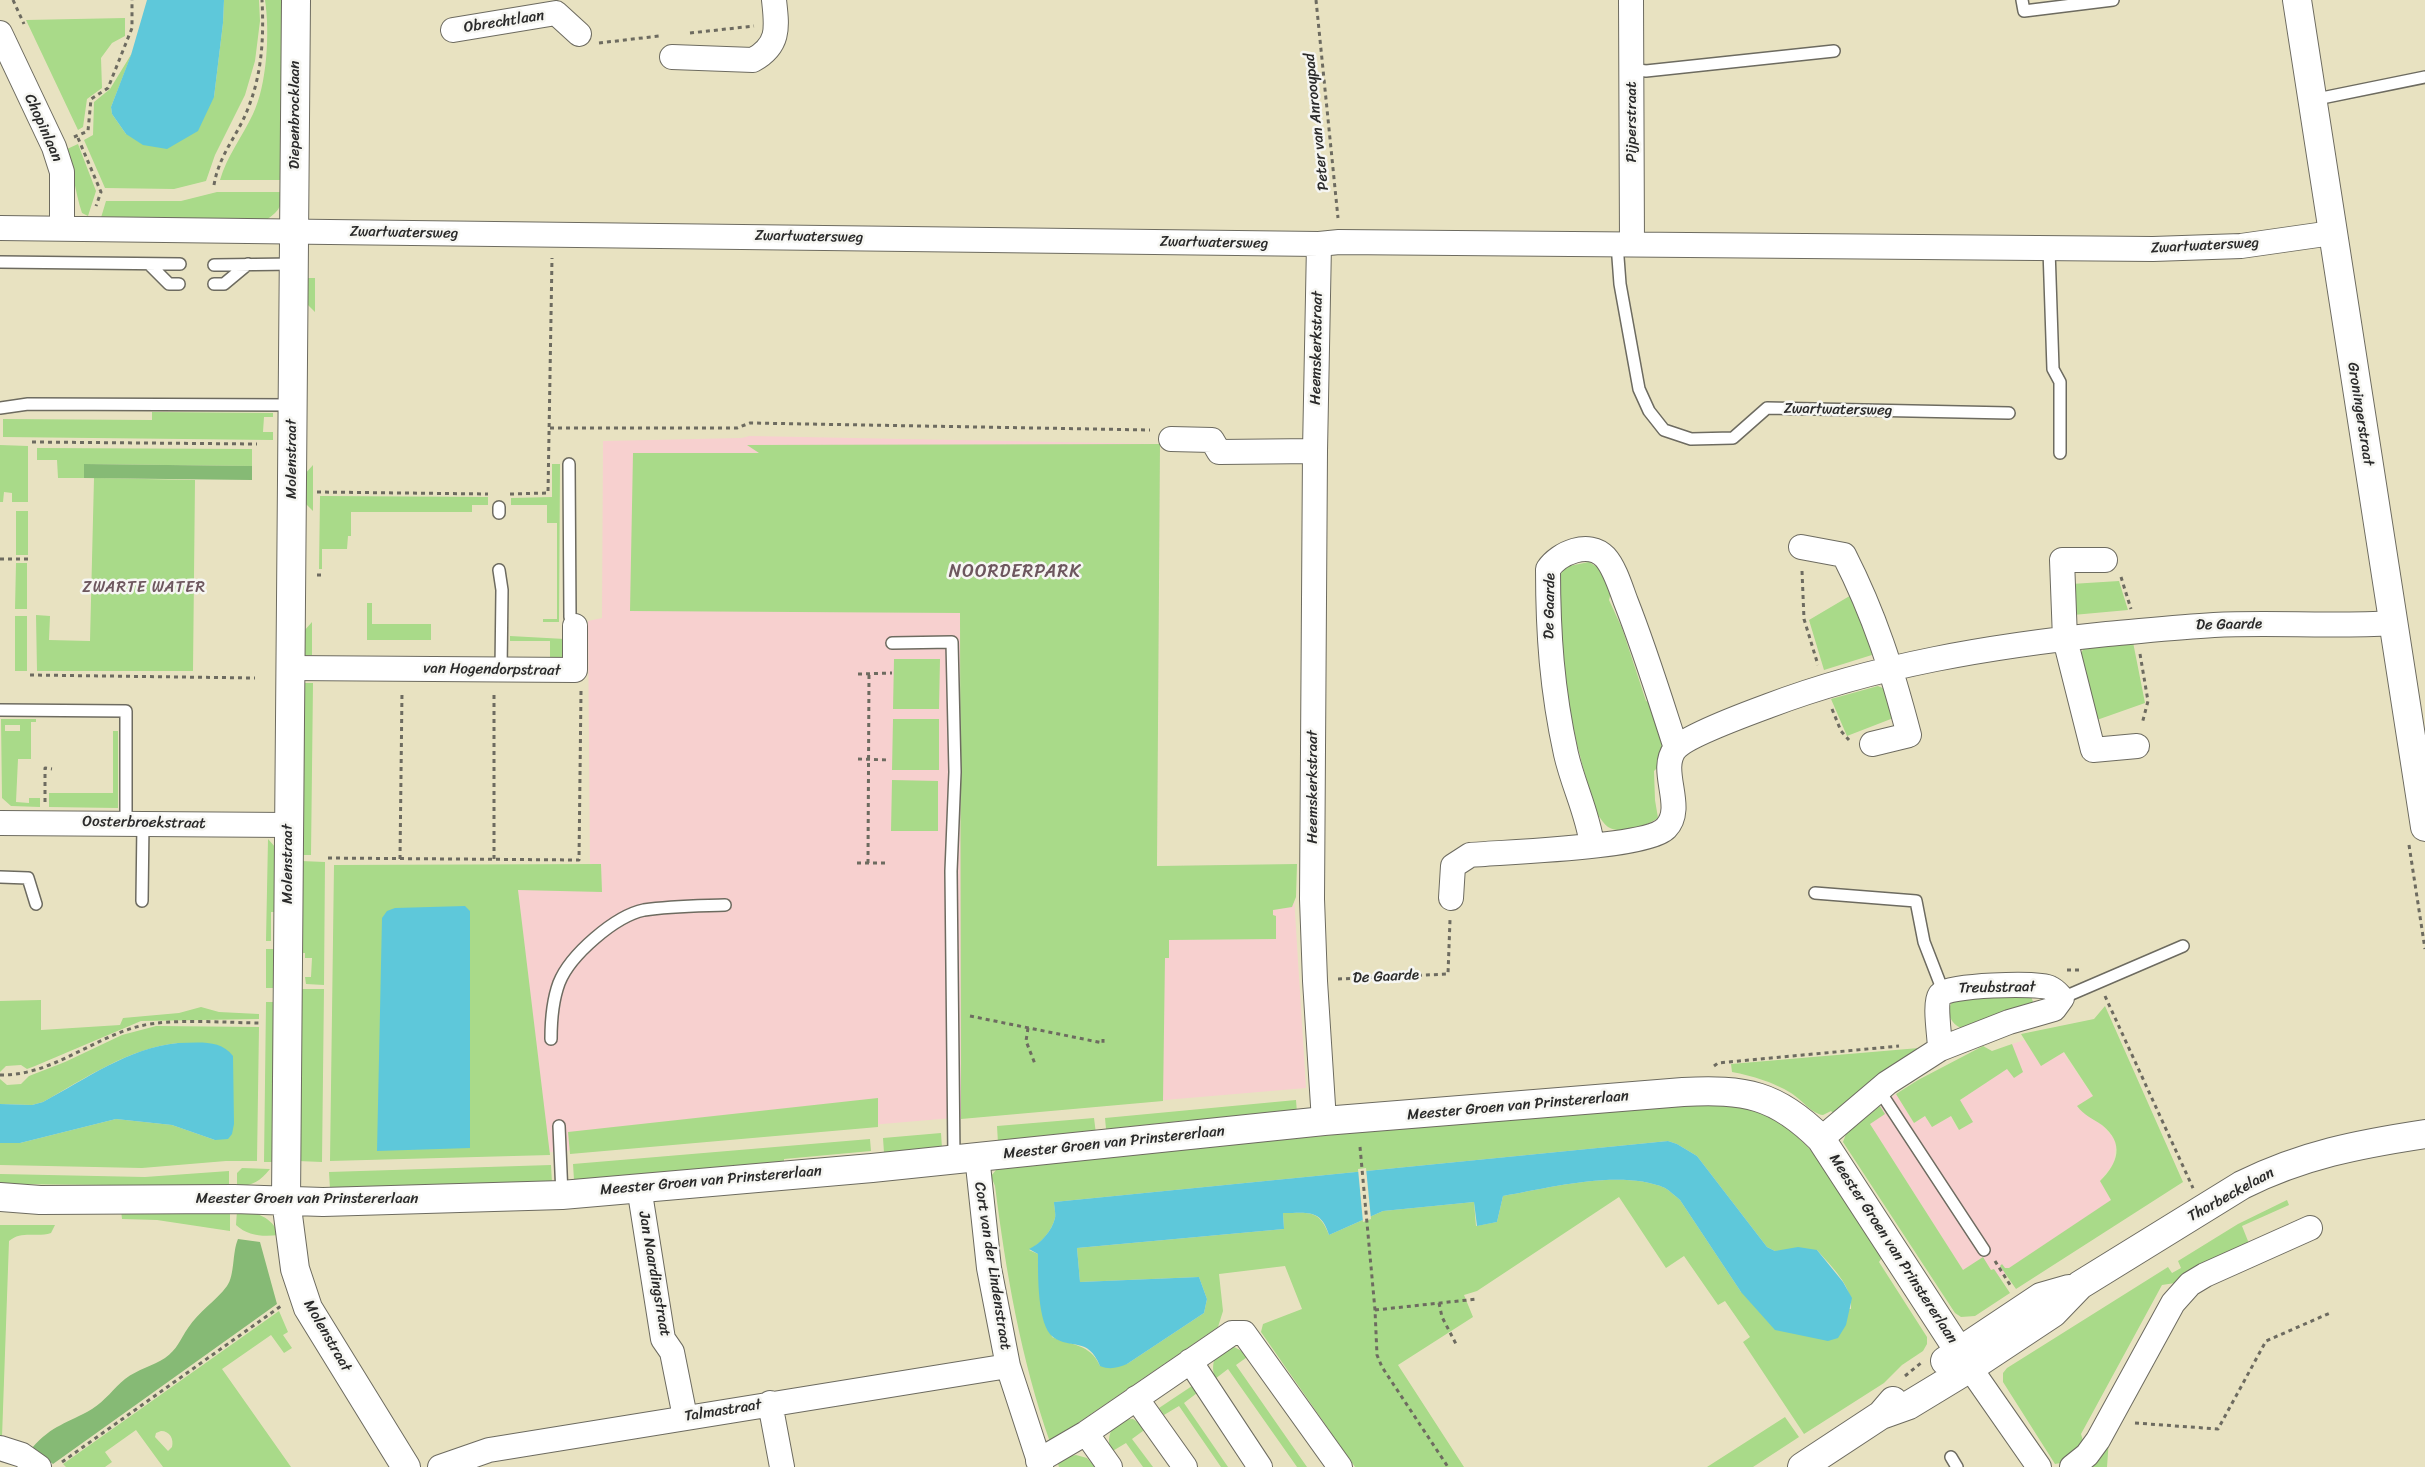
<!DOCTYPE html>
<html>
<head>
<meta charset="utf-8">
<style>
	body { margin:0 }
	canvas { display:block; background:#e8e2c1 }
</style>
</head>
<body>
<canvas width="2425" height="1467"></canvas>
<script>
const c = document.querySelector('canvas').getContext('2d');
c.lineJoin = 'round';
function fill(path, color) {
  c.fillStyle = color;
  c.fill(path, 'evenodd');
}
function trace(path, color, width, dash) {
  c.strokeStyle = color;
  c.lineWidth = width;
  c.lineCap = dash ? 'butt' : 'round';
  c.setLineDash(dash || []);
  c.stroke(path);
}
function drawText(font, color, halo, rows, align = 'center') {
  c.font = font + ' Sriracha,sans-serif';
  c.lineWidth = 5;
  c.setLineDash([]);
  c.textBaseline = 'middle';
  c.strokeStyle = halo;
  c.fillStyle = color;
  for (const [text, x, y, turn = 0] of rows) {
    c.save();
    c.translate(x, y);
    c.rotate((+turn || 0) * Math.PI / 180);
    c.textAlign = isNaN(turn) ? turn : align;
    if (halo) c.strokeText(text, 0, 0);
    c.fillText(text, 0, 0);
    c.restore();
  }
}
fill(new Path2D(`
	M 750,436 L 1160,444 L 1157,866 L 1292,865 L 1306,1088 L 505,1156 L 507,870 L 590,869 L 588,621 L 602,618 L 603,441 L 741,438 Z
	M 2025,1040 L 2041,1065 L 2063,1052 L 2093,1096 L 2078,1106 L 2103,1126 L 2111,1135 L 2116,1143 L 2114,1163 L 2100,1181 L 2114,1204 L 1996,1279 L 1963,1270 L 1870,1124 L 1880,1106 L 1896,1094 L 1914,1123 L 1925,1116 L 1932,1127 L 1951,1116 L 1958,1130 L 1960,1100 L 2008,1068 L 2022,1072 L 2012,1044 Z`), '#f7d0cf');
fill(new Path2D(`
	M 224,0 L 259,0 L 260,21 L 255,61 L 245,95 L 215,155 L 206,181 L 174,189 L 105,188 L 84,140 L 93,135 L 94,102 L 110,89 L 132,53 L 111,107 L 112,114 L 126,134 L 214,97 L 223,23 Z
	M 265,0 L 283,0 L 282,180 L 220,180 C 227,156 242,137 253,114 C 267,85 270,32 265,0 Z
	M 125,18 L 125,36 L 112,43 L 101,58 L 102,88 L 87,99 L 83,127 L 78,130 L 26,20 Z
	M 78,144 L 96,191 L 88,216 L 82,213 C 75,192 73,170 67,149 Z
	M 217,192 L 283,192 C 283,207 276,214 263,222 L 100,221 L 106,201 L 181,201 Z
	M 306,278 L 315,278 L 315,312 L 306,303 Z
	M 152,412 L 273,413 L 273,417 L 264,417 L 263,432 L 273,432 L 273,440 L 3,437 L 3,419 L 152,420 Z
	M 1160,444 L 1157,866 L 1297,864 L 1296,897 L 1292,907 L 1273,910 L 1273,915 L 1276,916 L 1276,939 L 1169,940 L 1169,958 L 1165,958 L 1163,1101 L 961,1119 L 960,613 L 630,611 L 633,453 L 759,453 L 747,445 Z
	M 0,445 L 28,446 L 28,502 L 12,502 L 12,493 L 4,492 L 3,502 L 0,502 Z
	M 37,448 L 252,449 L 252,466 L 84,464 L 84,478 L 58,478 L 57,460 L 37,460 Z
	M 552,464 L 560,464 L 559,622 L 543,622 L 543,619 L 557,619 L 557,523 L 547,523 L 547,505 L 511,505 L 511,498 L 552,497 Z
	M 313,465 L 313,511 L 304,502 L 304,475 Z
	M 94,478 L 195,480 L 193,671 L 37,671 L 36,615 L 50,616 L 49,640 L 90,641 Z
	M 320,496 L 488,497 L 488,505 L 472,505 L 472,512 L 351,512 L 351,536 L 348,536 L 347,549 L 322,549 L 322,569 L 319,569 Z
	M 16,511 L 28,511 L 28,555 L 16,555 Z
	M 1589,562 L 1602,570 L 1612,588 L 1609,600 L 1622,628 L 1646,701 L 1655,705 L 1662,740 L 1661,764 L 1654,771 L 1655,800 L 1658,818 C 1646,826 1622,835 1608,827 C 1604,824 1601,819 1598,815 C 1576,753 1564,692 1560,627 C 1559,607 1554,586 1564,567 Z
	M 16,563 L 27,563 L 27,609 L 15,609 Z
	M 2119,581 L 2128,610 L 2073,615 L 2071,584 Z
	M 1853,594 L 1875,654 L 1824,670 L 1809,620 Z
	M 367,603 L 372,603 L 372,624 L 431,624 L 431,640 L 367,640 Z
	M 15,616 L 27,616 L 27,671 L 15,671 Z
	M 312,622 L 312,655 L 303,655 L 304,631 Z
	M 510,636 L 565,639 L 565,655 L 562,659 L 550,662 L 550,641 L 510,641 Z
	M 2133,642 L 2145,703 L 2094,721 L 2080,655 L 2084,648 Z
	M 894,659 L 940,659 L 939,709 L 893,709 Z
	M 303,683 L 313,683 L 311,855 L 301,855 Z
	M 1878,686 L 1887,690 L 1896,717 L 1847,736 L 1831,699 Z
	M 1,719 L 36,719 L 36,722 L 31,722 L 31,759 L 18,759 L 16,802 L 29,803 L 29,798 L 40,798 L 40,807 L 11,806 L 2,798 ZM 5,725 L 20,725 L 20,731 L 5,731 Z
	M 893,719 L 939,719 L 939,770 L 892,770 Z
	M 113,731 L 118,731 L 118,808 L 49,807 L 49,793 L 113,793 Z
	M 892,780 L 938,781 L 938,831 L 891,831 Z
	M 268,839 L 276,848 L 276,912 L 271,912 L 271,941 L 266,941 Z
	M 301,861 L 325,862 L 324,985 L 306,984 L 305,977 L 311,977 L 312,958 L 305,958 L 305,953 L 300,953 Z
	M 601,864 L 602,892 L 518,890 L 550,1155 L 330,1161 L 334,865 Z
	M 266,949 L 276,949 L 275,988 L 266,988 Z
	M 300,989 L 324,989 L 322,1162 L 298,1161 Z
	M 1957,996 L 2031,996 L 2034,1005 L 1964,1029 C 1948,1024 1944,1008 1957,996 Z
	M 41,1000 L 41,1030 L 120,1025 L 123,1018 L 179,1013 L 201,1007 L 219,1012 L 259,1014 L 259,1019 L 141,1021 L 35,1066 L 27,1069 L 21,1065 L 6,1066 L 0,1072 L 0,1001 Z
	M 266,1002 L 275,1002 L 272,1162 L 264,1162 Z
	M 2105,1006 L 2183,1182 L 2016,1289 L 2000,1266 L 2002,1264 L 2005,1268 L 2009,1268 L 2111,1200 L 2100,1181 C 2118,1164 2125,1143 2102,1125 C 2093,1119 2084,1115 2077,1106 L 2093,1096 L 2064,1052 L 2041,1066 L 2021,1034 L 2094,1019 Z
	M 156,1026 L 259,1027 L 257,1161 L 226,1161 L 142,1168 L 0,1165 L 0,1143 L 20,1143 L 116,1119 L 172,1125 L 215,1140 L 178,1043 C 129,1048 86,1078 43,1102 L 32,1105 L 0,1104 L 0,1079 L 7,1085 L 21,1084 L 29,1076 L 65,1062 L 122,1035 Z
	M 2012,1044 L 2023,1072 L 2014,1078 L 2007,1069 L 1960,1100 L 1973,1122 L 1959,1130 L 1951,1116 L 1932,1127 L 1925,1116 L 1914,1123 L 1896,1094 L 1918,1080 L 1983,1046 L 1992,1051 Z
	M 1919,1048 L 1920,1054 L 1836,1116 L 1831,1111 L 1823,1115 C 1812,1114 1801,1099 1791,1093 C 1773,1082 1753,1076 1732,1072 L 1731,1064 Z
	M 878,1098 L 878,1127 L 570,1154 L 568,1132 Z
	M 1296,1100 L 1297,1113 L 1192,1124 L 1191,1120 L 1106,1129 L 1105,1118 Z
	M 1717,1101 C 1731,1104 1748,1106 1761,1112 C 1817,1138 1850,1206 1883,1256 L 1879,1262 L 1927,1337 L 1927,1344 L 1923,1351 L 1902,1365 L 1884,1383 L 1804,1434 L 1743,1342 L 1750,1337 L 1725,1301 L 1718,1305 L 1684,1256 L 1666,1268 L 1619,1197 L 1477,1291 L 1464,1295 L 1473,1317 L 1398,1365 L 1464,1467 L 1355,1467 L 1261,1332 L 1263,1324 L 1302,1309 L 1285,1266 L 1219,1274 L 1223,1311 L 1218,1327 L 1050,1442 C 1021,1359 1006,1273 995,1186 L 991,1176 L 996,1170 L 1006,1166 L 1533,1116 ZM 1668,1141 L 1677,1144 L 1697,1156 L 1767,1247 L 1775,1251 L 1817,1250 C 1831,1266 1853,1286 1851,1309 L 1741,1292 L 1680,1200 C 1675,1196 1670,1191 1665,1188 C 1620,1169 1550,1188 1503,1196 L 1497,1222 L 1476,1226 L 1474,1202 L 1383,1211 L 1329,1235 C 1319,1208 1308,1213 1283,1213 L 1284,1229 L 1077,1248 L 1080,1282 L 1199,1277 L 1207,1299 L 1204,1313 L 1127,1364 L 1100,1366 C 1090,1343 1071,1346 1052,1337 L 1038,1270 L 1038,1254 L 1029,1250 C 1040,1244 1052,1231 1055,1218 C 1056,1213 1054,1206 1054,1202 Z
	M 1880,1106 L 1885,1114 L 1870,1124 L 1963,1270 L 1983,1257 L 1991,1270 L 1994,1269 L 2010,1293 L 1975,1316 L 1961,1317 L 1955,1313 L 1843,1142 L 1846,1134 Z
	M 1094,1118 L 1096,1134 L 998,1143 L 997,1126 Z
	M 941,1133 L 942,1148 L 884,1153 L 883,1138 Z
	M 870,1139 L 871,1151 L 784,1159 L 784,1163 L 574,1180 L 573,1164 Z
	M 551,1165 L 552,1183 L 330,1189 L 329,1172 Z
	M 242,1168 L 270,1169 C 260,1181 253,1186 237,1186 L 237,1173 Z
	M 229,1171 L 229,1186 L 0,1184 L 0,1174 L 145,1177 Z
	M 2287,1200 L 2289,1205 L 2242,1226 L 2250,1246 L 2181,1278 L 2175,1283 L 2162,1285 L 2081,1434 L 2084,1444 L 2066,1462 L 2055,1464 L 2003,1382 L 2003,1373 L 2007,1368 L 2168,1267 L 2172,1273 L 2181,1268 L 2178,1261 L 2238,1224 Z
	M 121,1210 L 230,1211 L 230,1231 L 157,1220 L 122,1219 Z
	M 237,1210 C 255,1212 272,1216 279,1235 C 263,1237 248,1236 236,1225 Z
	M 0,1225 L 55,1225 L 51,1233 C 37,1238 22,1230 9,1241 L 2,1437 L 0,1436 Z
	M 279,1311 L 288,1332 L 283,1335 L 292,1348 L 284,1353 L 271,1335 L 222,1369 L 291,1467 L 163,1467 L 136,1430 L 105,1452 L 112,1462 L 105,1467 L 66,1467 L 63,1464 ZM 161,1431 C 170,1431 174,1439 172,1447 L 168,1451 L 155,1437 L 156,1433 Z
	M 1234,1347 L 1250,1355 L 1236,1365 L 1307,1467 L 1297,1467 L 1228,1369 L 1215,1379 C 1210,1361 1215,1351 1234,1347 Z
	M 1192,1386 L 1197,1393 L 1184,1403 L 1228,1467 L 1221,1467 L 1179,1406 L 1164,1415 L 1159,1408 Z
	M 1785,1417 L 1799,1437 L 1753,1467 L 1707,1467 Z
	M 1133,1419 L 1147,1428 L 1132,1439 L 1153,1467 L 1143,1467 L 1126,1443 L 1111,1452 C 1105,1434 1113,1420 1133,1419 Z
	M 2109,1439 L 2107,1467 L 2085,1467 Z
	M 1076,1455 L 1087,1458 L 1095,1467 L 1059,1467 L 1058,1464 L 1070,1456 Z`), '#a9da89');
fill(new Path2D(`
	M 84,464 L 252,466 L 252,480 L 84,478 Z
	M 238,1239 L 260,1242 L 277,1304 L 53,1464 L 32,1448 C 53,1424 67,1424 92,1409 C 105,1401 114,1388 125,1379 C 138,1369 153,1366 165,1358 C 177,1350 181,1338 188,1328 C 199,1311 216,1301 227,1286 C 235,1275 232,1253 238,1239 Z`), '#86ba75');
fill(new Path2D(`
	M 147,0 L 224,0 L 223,23 L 214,97 L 198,131 L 167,149 L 143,145 L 126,134 L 112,114 L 111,107 L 131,55 Z
	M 465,906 L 470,911 L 470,1148 L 377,1151 L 382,918 L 387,911 L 395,908 Z
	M 178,1043 C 198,1043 220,1039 233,1056 L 234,1124 L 232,1134 L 228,1139 L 215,1140 L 172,1125 L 116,1119 L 20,1143 L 0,1143 L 0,1104 L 32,1105 L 43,1102 C 86,1079 128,1048 178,1043 Z
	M 1668,1141 L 1677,1144 L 1697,1156 L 1767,1247 L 1775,1251 L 1798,1247 L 1817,1250 L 1843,1282 L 1852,1298 L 1846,1325 L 1838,1338 L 1828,1341 L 1775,1330 L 1741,1292 L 1680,1200 C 1675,1196 1670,1191 1665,1188 C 1620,1169 1550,1188 1503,1196 L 1497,1222 L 1477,1226 L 1474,1202 L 1383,1211 L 1329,1235 C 1321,1208 1307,1213 1283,1213 L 1284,1229 L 1077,1248 L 1080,1282 L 1199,1277 L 1207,1299 L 1204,1313 L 1127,1364 C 1117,1368 1110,1370 1100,1366 C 1088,1336 1071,1350 1053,1337 C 1037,1325 1038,1273 1038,1254 L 1029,1249 C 1040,1244 1052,1231 1055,1218 C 1056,1214 1054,1206 1054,1202 Z`), '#5ec8da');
fill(new Path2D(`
	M 1366,1168 L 1371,1219 L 1363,1222 L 1358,1169 Z`), '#e8e2c1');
const lane = new Path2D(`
	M 2022,0 L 2024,11 L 2113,0
	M 1631,69 L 1646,71 L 1834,51
	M 2312,100 L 2425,77
	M 1617,244 L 1620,284 L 1639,389 L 1649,411 L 1664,430 L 1691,439 L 1733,438 L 1767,408 L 2009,413
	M 2049,249 L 2053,369 L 2060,382 L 2060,453
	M 0,262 L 180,264
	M 149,264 L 169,284 L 179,284
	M 214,265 L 295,264
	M 214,284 L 224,284 L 248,264
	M 0,408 L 28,404 L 293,405
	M 569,464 L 570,617 L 575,626
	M 499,507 L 499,513
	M 499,570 L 502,590 L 501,670
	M 892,643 L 952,642 L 955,772 L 951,871 L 954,1159
	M 0,710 L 126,711 L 126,823
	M 0,877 L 28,878 L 36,904
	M 1815,893 L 1916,901 L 1924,942 L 1943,991
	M 142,901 L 143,823
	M 2062,998 L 2183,946
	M 551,1039 C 551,1020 552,1002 559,983 C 570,955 615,916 644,910 C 671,906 698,906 725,905
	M 1879,1090 L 1984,1250
	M 559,1126 L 562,1195
	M 1951,1457 L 1957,1467`);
const street = new Path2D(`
	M 1631,0 L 1632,244
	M 453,30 L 556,13 L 579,34
	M 0,33 L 54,147 L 62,172 L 62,228
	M 672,57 L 753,60 C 780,45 777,27 774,0
	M 0,228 L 1319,244 L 1339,242 L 2153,249 L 2241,246 L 2332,233
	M 1319,244 L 1315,451 L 1312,899 L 1315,981 L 1324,1121
	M 1171,439 L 1212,440 L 1219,452 L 1315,451
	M 1801,547 L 1844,555 C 1875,616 1892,670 1909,735 L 1872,744
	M 2105,560 L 2062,560 L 2065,639 L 2093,750 L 2137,746
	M 290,668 L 575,670 L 575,626
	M 0,823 L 289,825
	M 1592,845 C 1588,814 1573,785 1566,754 C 1552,690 1548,634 1548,569 C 1559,553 1589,540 1605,557 C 1615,568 1621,589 1626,602 C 1645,650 1660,699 1676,748
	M 1451,898 L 1453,866 L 1470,855 C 1504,852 1647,848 1666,828 C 1686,807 1658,771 1675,749 C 1686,736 1749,713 1768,706 C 1876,665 1992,646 2107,634 C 2142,631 2178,627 2214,625 C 2273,622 2333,627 2393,623
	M 1821,1139 L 1887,1083 L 1940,1049 L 2009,1022 L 2054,1009 L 2062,998 C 2059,995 2055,990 2050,988 C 2039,982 1945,985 1940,995 C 1934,1004 1940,1037 1940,1049
	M 977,1156 L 989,1268 L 1008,1366 L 1041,1467
	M 639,1187 L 663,1339 L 672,1352 L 685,1417
	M 1190,1361 L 1260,1467
	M 1970,1368 L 2039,1467
	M 1136,1398 L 1185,1467
	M 770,1403 L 782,1467
	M 1086,1433 L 1110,1467
	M 0,1448 L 22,1455 L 39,1467
	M 1038,1461 L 1086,1433 L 1232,1333 L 1244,1333 L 1340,1467
	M 440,1467 L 489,1450 L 1008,1366
	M 2072,1467 L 2087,1455 L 2098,1440 L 2173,1303 L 2190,1284 L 2205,1275 L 2310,1228`);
const secondary = new Path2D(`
	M 296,0 L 286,1200 L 295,1269 L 308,1308 L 406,1467
	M 2297,0 L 2425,827
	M 0,1197 L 40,1200 L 234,1199 L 323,1202 L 562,1195 L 872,1168 L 1324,1121 L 1683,1092 C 1745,1089 1776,1094 1821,1139 L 1970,1368
	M 1945,1361 L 2041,1297 L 2069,1289
	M 1881,1415 L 1909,1405 L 1970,1368 L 2053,1313 L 2080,1285 L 2242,1185 C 2302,1155 2359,1144 2425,1134
	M 1802,1467 L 1881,1415 L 1893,1401`);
trace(lane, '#6d6b60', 14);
trace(street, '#6d6b60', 26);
trace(secondary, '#6d6b60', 30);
trace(new Path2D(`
	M 13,0 L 24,24
	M 1316,0 L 1338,218
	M 690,33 L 754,26
	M 599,43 L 659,36
	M 74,137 L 88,131 L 91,99 L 108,88 L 132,28 L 132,0
	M 78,138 L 101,192 L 96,206
	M 214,185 C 219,155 236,138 247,111 C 262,75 264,38 262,0
	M 550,428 L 737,428 L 750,423 L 1150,430
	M 32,442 L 257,444
	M 317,492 L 488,494
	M 510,494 L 548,493 L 552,258
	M 0,559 L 31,559
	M 1802,571 L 1804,619 L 1818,665
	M 317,575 L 324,575
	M 2121,577 L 2131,609
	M 2140,654 L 2148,701 L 2142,724
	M 858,674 L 892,673
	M 30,675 L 255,678
	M 1832,709 L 1841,731 L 1849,740
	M 858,759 L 890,760
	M 45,802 L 45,768 L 52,769
	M 2409,845 L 2425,949
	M 328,858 L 579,860 L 581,691
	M 400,859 L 402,692
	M 494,859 L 494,691
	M 857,863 L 889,863
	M 868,863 L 869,674
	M 2067,970 L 2080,970
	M 1338,979 L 1448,974 L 1450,920
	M 2105,996 L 2193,1188
	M 970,1016 L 1103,1043 L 1103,1039
	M 1028,1028 L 1026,1041 L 1035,1064
	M 1714,1066 L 1718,1063 L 1899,1046
	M 0,1075 C 51,1076 92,1038 140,1026 C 171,1018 229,1023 262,1023
	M 1360,1147 L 1375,1310 L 1377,1355 L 1382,1367 L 1448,1467
	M 1995,1261 L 2012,1288
	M 1439,1303 L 1442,1317 L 1456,1344
	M 1375,1310 L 1477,1299
	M 1905,1376 L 1921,1363
	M 2135,1423 L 2218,1429 L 2266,1341 L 2330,1313
	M 62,1462 L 281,1306`), '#6d6b60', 3, [4, 4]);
trace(lane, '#fff', 11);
trace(street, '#fff', 24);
trace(secondary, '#fff', 28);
drawText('15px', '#2b2b2b', '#f6f6f2', [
	["Obrechtlaan",504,22,-9],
	["Diepenbrocklaan",295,115,-90],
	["Peter van Anrooypad",1317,122,-96],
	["Pijperstraat",1632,122,-90],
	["Chopinlaan",43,128,66],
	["Zwartwatersweg",404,233,1],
	["Zwartwatersweg",809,237,1],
	["Zwartwatersweg",1214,243,1],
	["Zwartwatersweg",2205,246,-3],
	["Heemskerkstraat",1317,348,-89],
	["Zwartwatersweg",1838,410,1],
	["Groningerstraat",2360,414,81],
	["Molenstraat",292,459,-90],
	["De Gaarde",1550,606,-89],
	["De Gaarde",2229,625,-1],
	["van Hogendorpstraat",492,670,1],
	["Heemskerkstraat",1313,787,-90],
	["Oosterbroekstraat",144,823,1],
	["Molenstraat",288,864,-90],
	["De Gaarde",1386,977,-3],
	["Treubstraat",1997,988,-1],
	["Meester Groen van Prinstererlaan",1518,1106,-5],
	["Meester Groen van Prinstererlaan",1114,1143,-6],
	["Meester Groen van Prinstererlaan",711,1181,-5],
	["Thorbeckelaan",2231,1195,-29],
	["Meester Groen van Prinstererlaan",307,1199],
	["Meester Groen van Prinstererlaan",1893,1249,57],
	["Cort van der Lindenstraat",992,1266,81],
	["Jan Naardingstraat",654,1274,80],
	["Molenstraat",327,1336,60],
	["Talmastraat",723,1411,-9]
]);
c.letterSpacing = '1px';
drawText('16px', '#6d575e', '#f6f6f2', [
	["ZWARTE WATER",144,588]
]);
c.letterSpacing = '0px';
c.letterSpacing = '1px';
drawText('18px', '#6d575e', '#f6f6f2', [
	["NOORDERPARK",1015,572]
]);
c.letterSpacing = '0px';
</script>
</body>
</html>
